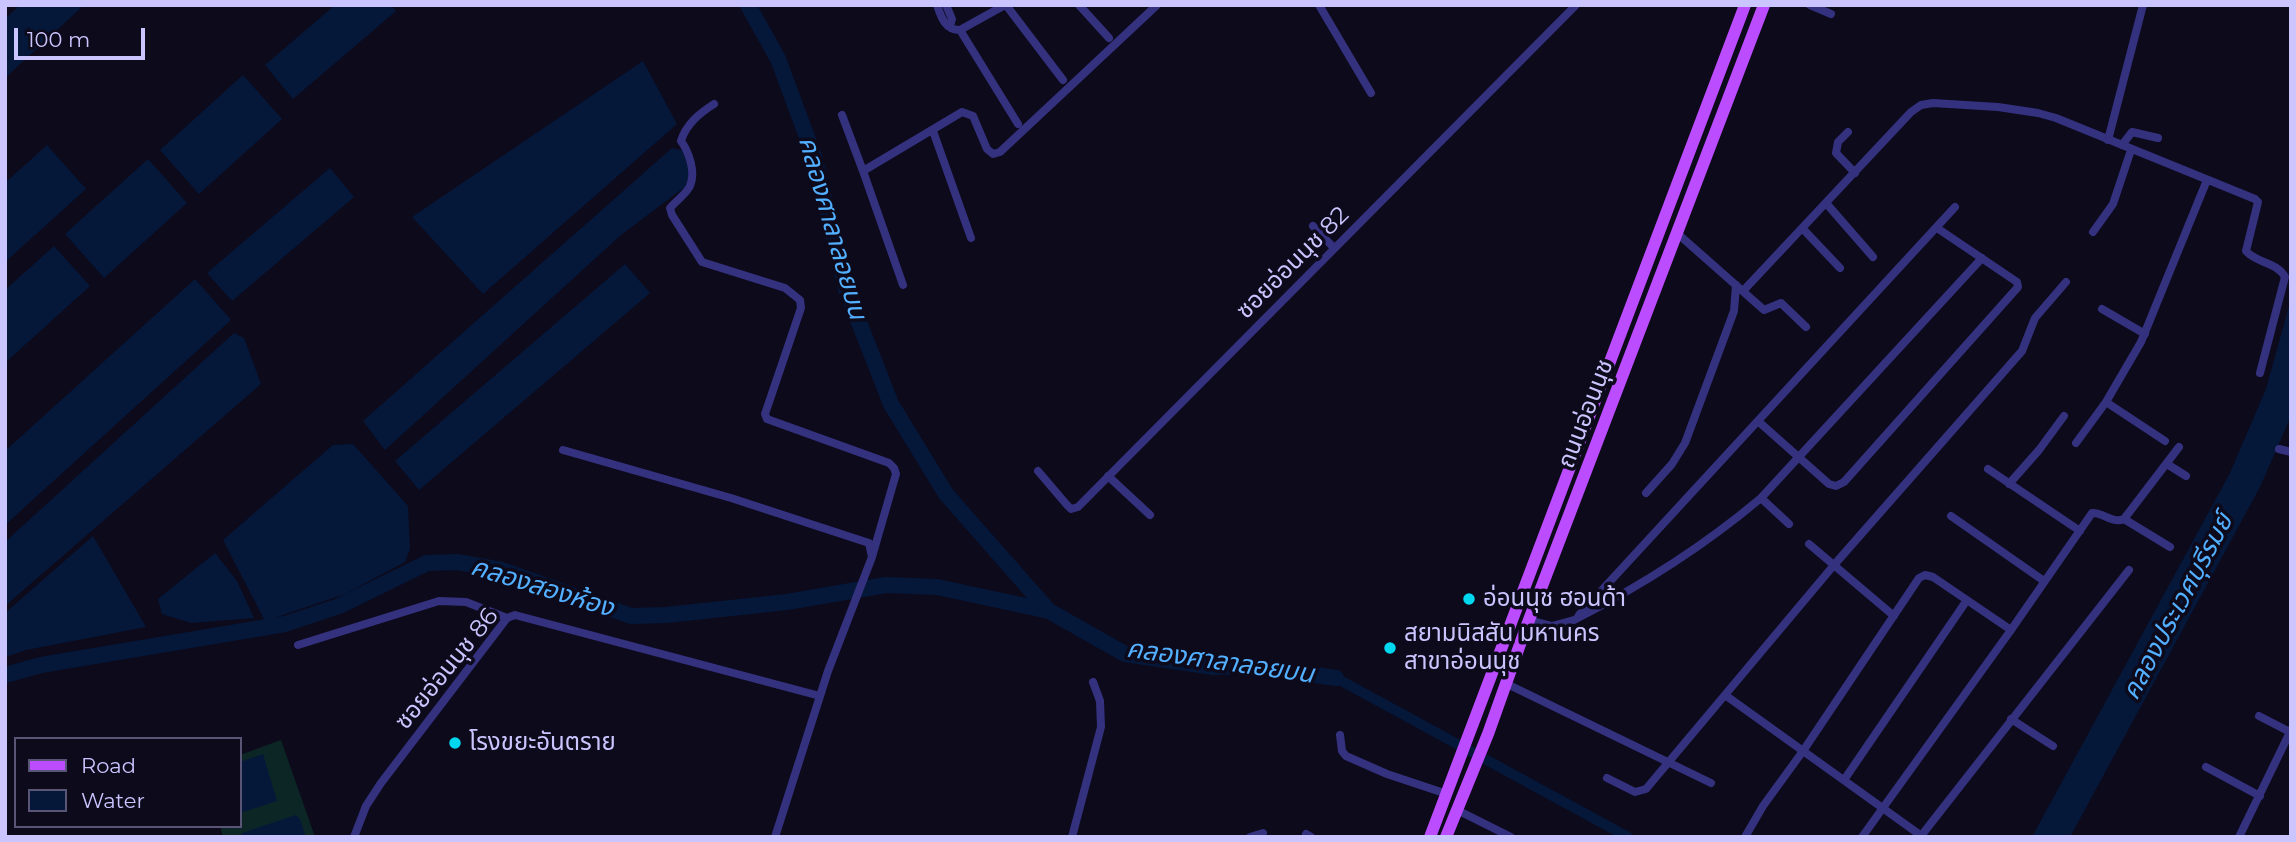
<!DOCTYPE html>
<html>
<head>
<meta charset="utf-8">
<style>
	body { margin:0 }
	#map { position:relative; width:2296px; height:842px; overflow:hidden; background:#0d0a1c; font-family:Montserrat,sans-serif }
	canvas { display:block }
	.frame { position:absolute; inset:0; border:7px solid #cbc5ff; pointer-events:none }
	.legend { position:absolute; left:14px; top:737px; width:228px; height:91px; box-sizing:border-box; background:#0d0a1c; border:2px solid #595577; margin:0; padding:9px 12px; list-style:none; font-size:21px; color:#cbc5ff }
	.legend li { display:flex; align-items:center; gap:14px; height:35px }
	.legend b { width:35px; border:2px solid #595577 }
	.scale { position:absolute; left:14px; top:28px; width:131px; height:32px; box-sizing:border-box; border:4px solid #cbc5ff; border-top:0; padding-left:9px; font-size:21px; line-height:24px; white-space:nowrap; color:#cbc5ff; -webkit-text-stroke:5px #0d0a1c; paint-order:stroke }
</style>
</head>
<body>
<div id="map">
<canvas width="2296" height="842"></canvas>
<div class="frame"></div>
<ul class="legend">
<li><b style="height:9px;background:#bc4cff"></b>Road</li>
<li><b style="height:19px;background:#05183a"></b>Water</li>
</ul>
<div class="scale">100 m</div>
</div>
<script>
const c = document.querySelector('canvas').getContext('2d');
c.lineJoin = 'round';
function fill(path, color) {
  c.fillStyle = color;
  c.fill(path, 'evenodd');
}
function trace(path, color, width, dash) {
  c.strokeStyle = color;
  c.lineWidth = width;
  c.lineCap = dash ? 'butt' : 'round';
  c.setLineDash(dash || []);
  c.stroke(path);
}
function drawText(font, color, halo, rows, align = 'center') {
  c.font = font + ' Montserrat,"Noto Sans Thai",sans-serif';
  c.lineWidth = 7;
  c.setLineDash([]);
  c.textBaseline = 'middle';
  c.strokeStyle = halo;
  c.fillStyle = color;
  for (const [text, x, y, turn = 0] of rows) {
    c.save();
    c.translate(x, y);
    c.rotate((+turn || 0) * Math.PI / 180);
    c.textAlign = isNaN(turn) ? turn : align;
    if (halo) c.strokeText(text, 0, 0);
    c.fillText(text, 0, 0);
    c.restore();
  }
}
fill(new Path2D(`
	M 281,740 L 315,837 L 223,837 L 220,826 L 240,826 L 240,755 Z`), '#0c2625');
fill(new Path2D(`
	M 20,5 L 84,5 L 5,78 L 5,19 Z
	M 335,5 L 391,5 L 396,11 L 293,99 L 265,65 Z
	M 643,61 L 677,124 L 483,294 L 412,217 Z
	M 243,75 L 282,119 L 199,194 L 160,150 Z
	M 47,145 L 86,189 L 5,262 L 5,183 Z
	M 672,148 L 685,151 L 696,172 L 694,180 L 621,235 L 385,450 L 363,421 Z
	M 148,159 L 187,203 L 104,278 L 65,234 Z
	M 330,168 L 354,197 L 232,301 L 207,273 Z
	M 54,246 L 90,286 L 5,363 L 5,290 Z
	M 625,264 L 650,293 L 419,490 L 395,461 Z
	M 195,279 L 231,320 L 5,525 L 5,451 Z
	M 2291,299 L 2291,416 L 2260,487 L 2070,837 L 2032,837 L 2230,473 L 2266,389 Z
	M 234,333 L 244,338 L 261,384 L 5,606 L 5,542 Z
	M 353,444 L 408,506 L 410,549 L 405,562 L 345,594 L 265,621 L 223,540 L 333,445 Z
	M 93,536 L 146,627 L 26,650 L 5,657 L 5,613 Z
	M 215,553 L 237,581 L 254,618 L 191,623 L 162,614 L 158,599 Z
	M 263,754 L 277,801 L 240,813 L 240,762 Z
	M 296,815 L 300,819 L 306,837 L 241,837 L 242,833 Z`), '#05183a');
trace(new Path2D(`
	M 1336,678 L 1628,837`), '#05183a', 10);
trace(new Path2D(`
	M 748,5 L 778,59 L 814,156 L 846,289 L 891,404 L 946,494 L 1049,611 L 1125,654 L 1213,667 L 1254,666 L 1336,678
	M 5,675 L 41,665 L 285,624 L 339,606 L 427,563 L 457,562 L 502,570 L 631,616 L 666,615 L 787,602 L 886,585 L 937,587 L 1049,611`), '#05183a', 16);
trace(new Path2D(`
	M 937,5 C 941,17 945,30 960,30 L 1005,5
	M 946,5 L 952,19 L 950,26
	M 1006,5 L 1063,80
	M 1079,5 L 1109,38
	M 1319,5 L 1371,93
	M 1810,5 L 1831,14
	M 960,30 L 1018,124
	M 714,104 C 700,113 686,124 681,141 C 689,152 696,172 690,186 C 687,193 676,201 670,208 L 672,215 L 702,262 L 785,288 L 800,300 L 801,308 L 765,414 L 767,419 L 889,463 L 894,468 L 896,474 L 872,557
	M 842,115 L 863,171 L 962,112 L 973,116 L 987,149 L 993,154 L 1000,152 L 1157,5
	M 933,131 L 971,238
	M 1848,132 L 1838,142 L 1836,153 L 1855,173
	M 2108,140 L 2143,5
	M 2122,145 L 2132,132 L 2158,138
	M 863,171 L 903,285
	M 1826,203 L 1873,257
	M 1313,226 L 1334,248
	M 1803,229 L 1840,268
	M 2093,232 L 2113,204 L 2131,150
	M 1678,234 L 1764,310 L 1781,303 L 1806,327
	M 1743,291 L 1911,112 L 1921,105 L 1933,103 L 1998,107 L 2038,113 L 2056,118 L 2255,199 L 2258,202 L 2246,251 C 2256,263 2277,262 2285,277 L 2260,373
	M 2102,309 L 2145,334
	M 2106,402 L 2165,441
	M 1759,422 L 1829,484 L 1836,486 L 1844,482 L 2018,287 L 2017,282 L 1937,228
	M 2076,443 L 2106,402 L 2141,342 L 2207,180
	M 2279,449 L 2291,452
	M 563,450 L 731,498 L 869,543 L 872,557 L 828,671 L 775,837
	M 2167,464 L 2186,476
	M 1988,469 L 2080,531
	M 1038,471 L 1067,505 L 1071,509 L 1078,507 L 1576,5
	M 1108,476 L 1150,515
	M 2009,484 L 2039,450 L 2064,416
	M 1646,493 L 1672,464 L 1685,443 L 1734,311 L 1736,285
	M 1761,498 L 1789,524
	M 1951,516 L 2044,581
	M 2124,519 L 2170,547
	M 1809,544 L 1894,616
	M 1579,615 L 1955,207
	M 1529,620 L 1552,626 L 1574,620 C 1641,586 1704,546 1761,498 L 1982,258
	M 298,645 L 439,601 L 466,602 L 507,618
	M 1505,683 L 1711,783
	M 1725,695 L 1923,837
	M 2259,716 L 2290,732
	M 2011,719 L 2053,746
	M 1340,735 L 1342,751 L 1346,756 L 1387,774 L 1447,794
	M 2206,767 L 2260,796
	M 1607,778 L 1635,792 L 1646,789 L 1834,565 L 2022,351 L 2035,318 L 2066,282
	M 1844,780 L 1967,600
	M 1457,810 L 1511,837
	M 1306,834 L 1311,837
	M 1921,836 L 2129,570
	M 354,837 L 366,806 L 381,783 L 507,618 L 515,615 L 820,696
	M 1072,837 L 1101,727 L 1100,701 L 1093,682
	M 1250,837 L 1263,833
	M 1745,837 L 1763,806 L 1803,751 L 1919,578 L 1925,575 L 1933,577 L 2011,630
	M 1862,837 L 2011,630 L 2092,513 C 2103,512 2112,524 2124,519 L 2179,447
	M 2239,837 L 2291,730`), '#34317f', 8);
trace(new Path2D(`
	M 1430,837 L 1745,5
	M 1446,837 L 1488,734 L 1524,633 L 1764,5`), '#bc4cff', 12);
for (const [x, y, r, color] of [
	[1469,599,7,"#00d8f0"],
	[1390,648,7,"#00d8f0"],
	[455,743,7,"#00d8f0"]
]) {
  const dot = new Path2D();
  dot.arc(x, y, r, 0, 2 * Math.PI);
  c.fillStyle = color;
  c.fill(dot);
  trace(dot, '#0d0a1c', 2.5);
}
drawText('24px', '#cbc5ff', '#0d0a1c', [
	["ซอยอ่อนนุช 82",1293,263,-45],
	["ถนนอ่อนนุช",1586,414,-69],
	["ซอยอ่อนนุช 86",447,669,-51]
]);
drawText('24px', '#cbc5ff', '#0d0a1c', [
	["อ่อนนุช ฮอนด้า",1483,599],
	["สยามนิสสัน มหานคร",1404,634],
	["สาขาอ่อนนุช",1404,662],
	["โรงขยะอันตราย",469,743]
], 'left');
drawText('italic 26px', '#53afff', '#0d0a1c', [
	["คลองศาลาลอยบน",832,228,74],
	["คลองสองห้อง",542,588,17],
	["คลองประเวศบุรีรมย์",2178,607,-62],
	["คลองศาลาลอยบน",1220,662,8]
]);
</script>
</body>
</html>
